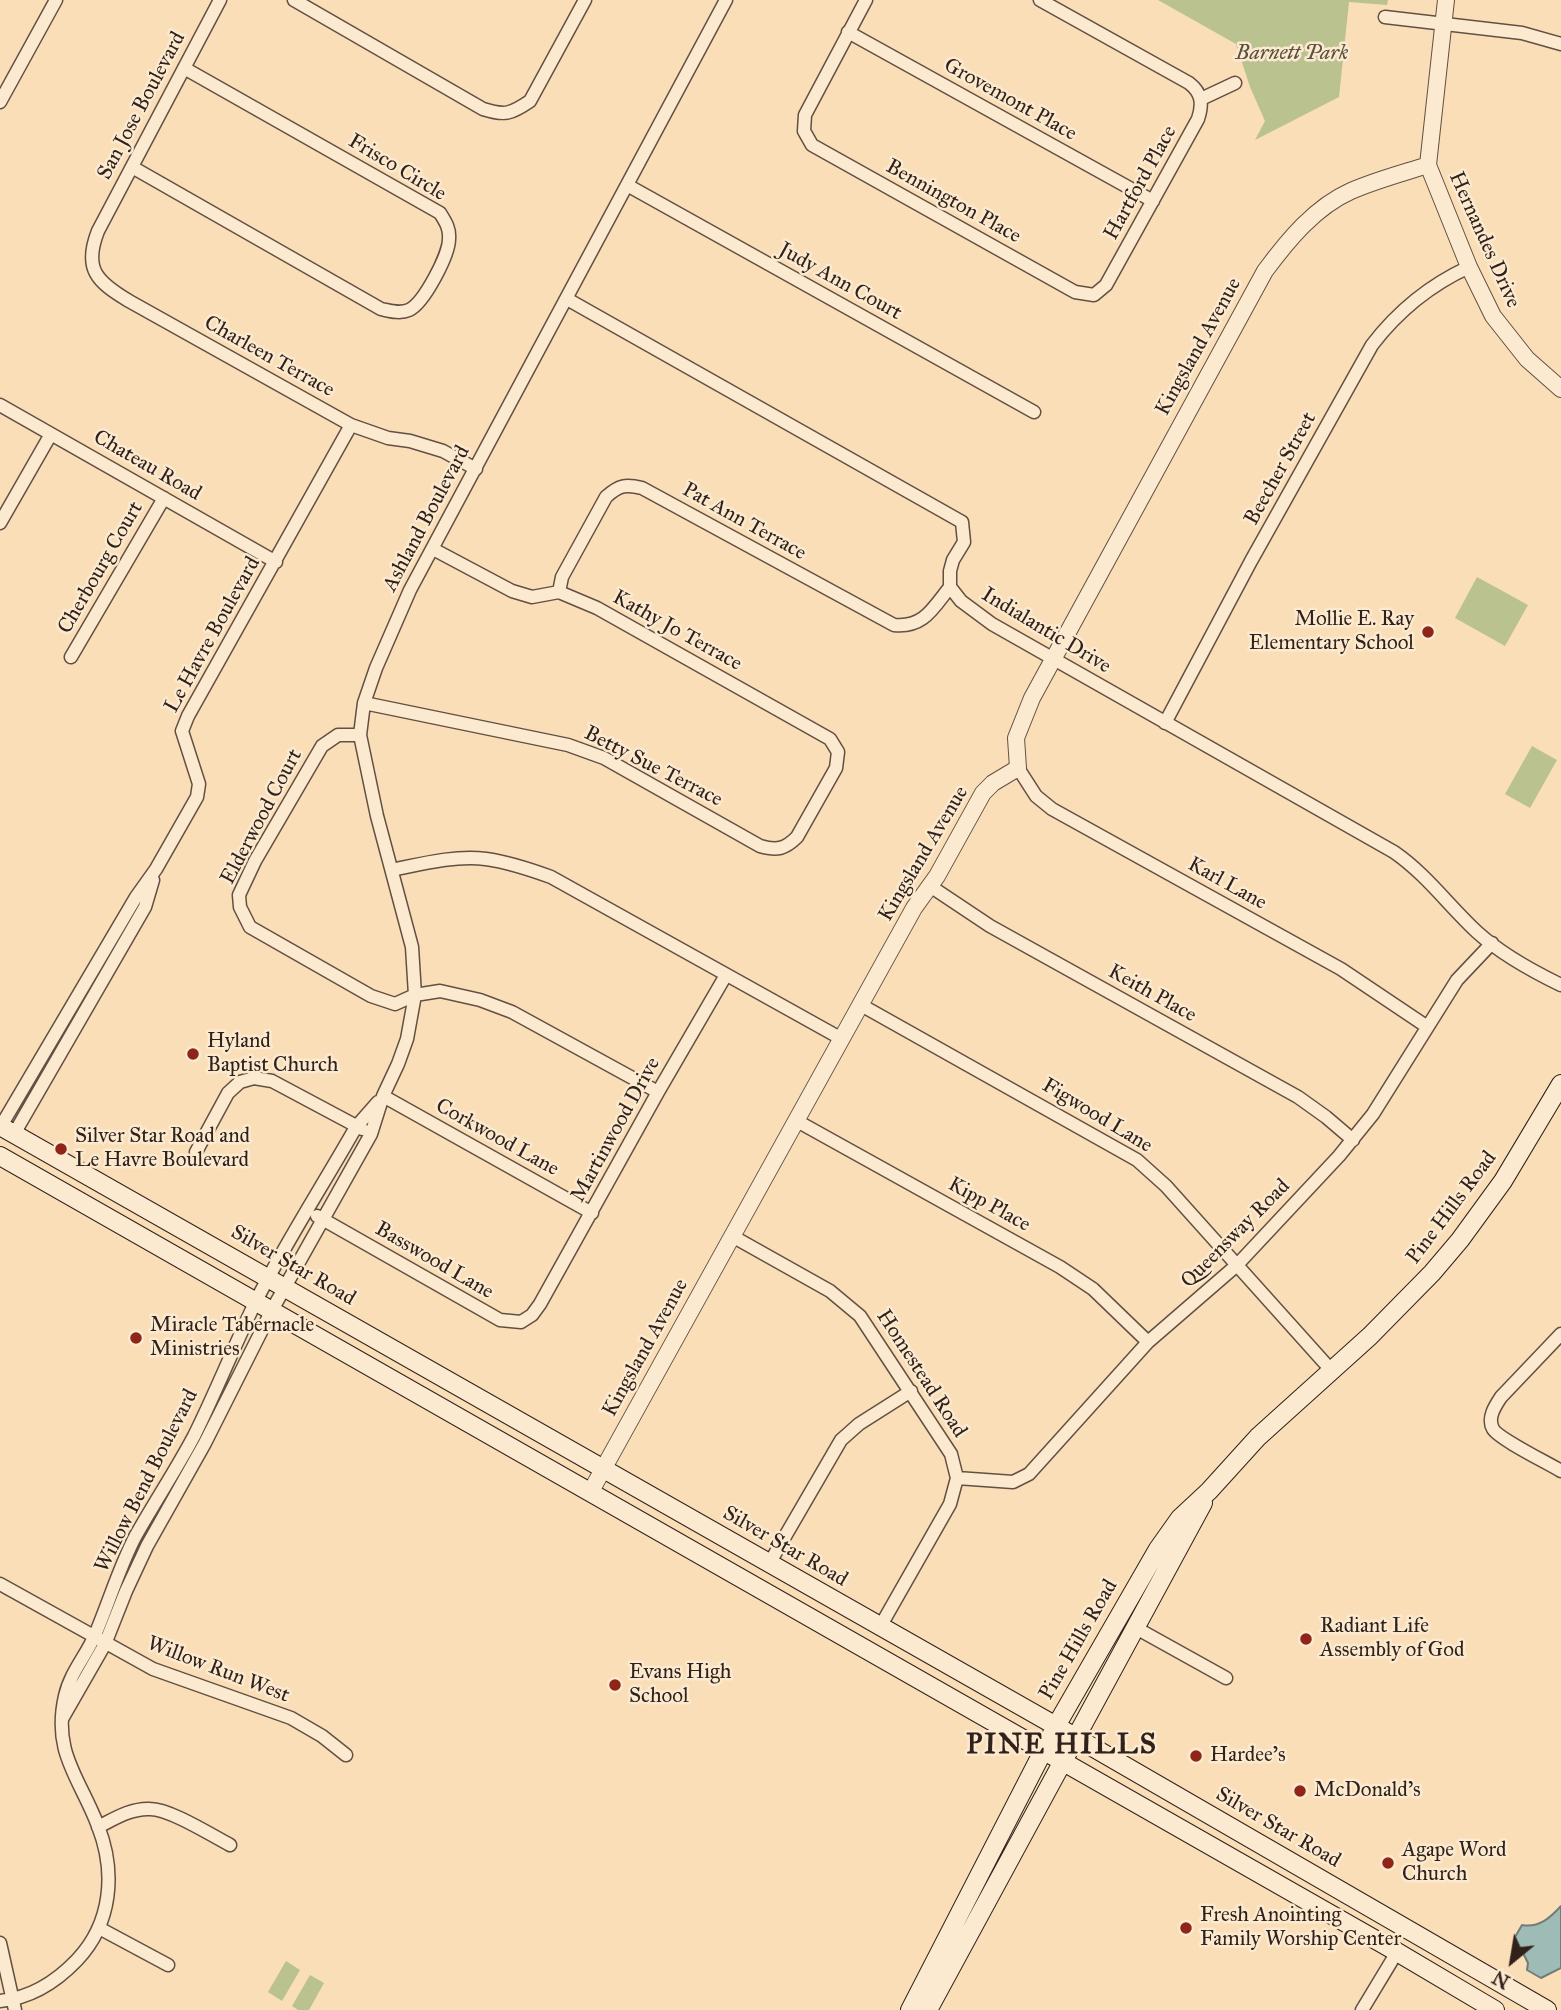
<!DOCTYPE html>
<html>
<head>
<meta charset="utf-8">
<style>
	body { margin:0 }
	#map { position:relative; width:1561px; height:2010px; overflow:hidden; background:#f9deb7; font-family:"IM FELL Great Primer",serif }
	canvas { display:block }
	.north { position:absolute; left:1477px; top:1926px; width:70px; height:70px; -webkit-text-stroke:5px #fbead0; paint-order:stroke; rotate:210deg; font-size:19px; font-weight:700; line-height:28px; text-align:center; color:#31211b }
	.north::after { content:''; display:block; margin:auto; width:24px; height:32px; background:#31211b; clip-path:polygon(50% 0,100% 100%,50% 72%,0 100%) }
</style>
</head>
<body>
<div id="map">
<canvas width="1561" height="2010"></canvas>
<div class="north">N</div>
</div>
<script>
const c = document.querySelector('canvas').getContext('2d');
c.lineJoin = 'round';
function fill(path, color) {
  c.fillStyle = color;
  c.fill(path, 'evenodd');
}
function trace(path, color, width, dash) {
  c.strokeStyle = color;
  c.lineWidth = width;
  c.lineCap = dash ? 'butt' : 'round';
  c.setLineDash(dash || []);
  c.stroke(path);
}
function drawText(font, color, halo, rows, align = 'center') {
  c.font = font + ' "IM FELL Great Primer",serif';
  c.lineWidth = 5;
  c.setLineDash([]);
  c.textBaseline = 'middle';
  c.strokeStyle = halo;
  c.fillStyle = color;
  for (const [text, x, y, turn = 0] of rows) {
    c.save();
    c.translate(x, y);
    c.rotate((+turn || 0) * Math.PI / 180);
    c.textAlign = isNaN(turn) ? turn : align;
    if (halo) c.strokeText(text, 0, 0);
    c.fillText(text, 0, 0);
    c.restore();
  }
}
fill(new Path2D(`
	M 1158,0 L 1388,0 L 1387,5 L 1349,2 L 1339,97 L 1255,140 L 1265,121 L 1250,87 L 1236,44 Z
	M 1477,577 L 1528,605 L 1505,646 L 1455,618 Z
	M 1532,746 L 1557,760 L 1530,808 L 1505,794 Z
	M 286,1961 L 300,1970 L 282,2001 L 268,1992 Z
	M 310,1975 L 324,1983 L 309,2010 L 298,2010 L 292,2006 Z`), '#bac290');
const water = new Path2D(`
	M 1561,1906 L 1561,1968 L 1541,1978 L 1527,1970 L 1528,1963 L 1515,1937 L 1522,1925 C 1539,1928 1550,1918 1561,1906 Z`);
fill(water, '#9fbbb5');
trace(water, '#737d77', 2);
const minor = new Path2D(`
	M 220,0 L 98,231 C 83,269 97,282 129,301 L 351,425 L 388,438 L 410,441 L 443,451 L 476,469
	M 294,0 L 483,109 C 505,116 511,114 530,101 L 585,0
	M 866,0 L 805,115 L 804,131 L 812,145 L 1075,292 L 1094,295 L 1106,285 L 1198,119 C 1203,104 1202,93 1189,83 L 1040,0
	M 1385,17 L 1522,33 L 1561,44
	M 848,32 L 1153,201
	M 1201,99 L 1235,83
	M 0,102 L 56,0
	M 132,167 L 381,309 C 390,311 400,314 409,310 C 424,303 449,255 449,239 C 450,228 445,221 440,213 L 184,68
	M 627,185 L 1034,412
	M 567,299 L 962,522 L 964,542 L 953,560 L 950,571 L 950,587 L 961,601 L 992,624 L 1394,852 C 1426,874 1449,906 1477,932 C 1501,954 1532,971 1561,985
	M 0,405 L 276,562
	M 0,523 L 51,434
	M 559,592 L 562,577 L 606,497 C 619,485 626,484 642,488 L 894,625 C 924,628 933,608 950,587
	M 71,657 L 164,498
	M 364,703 L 568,745 L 604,758 L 760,846 C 777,851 785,849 797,837 L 836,768 L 838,752 L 830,739 L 597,608 L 559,592 L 532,597 L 512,591 L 433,549
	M 1165,723 L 1251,561 L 1372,345 C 1398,311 1430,285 1469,267
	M 360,735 L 338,735 L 322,746 L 255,861 L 239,895 L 240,907 L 250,927 L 371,996 L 395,1004 L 415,995 L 440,991 L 480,1000 L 512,1012 L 658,1092
	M 1018,768 L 1036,796 L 1052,809 L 1341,969 L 1426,1026
	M 392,870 C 421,864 455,855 486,859 C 508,862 529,869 551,877 L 842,1039
	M 930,886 L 990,926 L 1298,1097 L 1326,1117 L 1353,1140
	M 861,1005 L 1137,1160 L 1166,1186 L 1331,1370
	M 383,1096 L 592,1213
	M 797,1121 L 1060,1267 L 1093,1289 L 1148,1342
	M 1,1126 L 136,897 L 156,869 L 197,797 L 199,784 L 182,731 L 188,716 L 351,425
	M 14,1134 L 145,907 L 153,880
	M 196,1152 L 228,1093 L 240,1082 L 254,1078 L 272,1081 L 362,1129
	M 317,1216 L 500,1320 L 521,1322 L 532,1315 L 540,1304 L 658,1092 L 726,975
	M 732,1236 L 830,1291 L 860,1316 L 951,1454 L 957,1478 L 950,1504 L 880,1627
	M 1561,1334 L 1501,1397 C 1495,1406 1487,1418 1493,1429 C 1499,1439 1548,1463 1561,1471
	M 957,1478 L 1013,1482 L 1029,1474 L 1148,1342 L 1237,1265 L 1339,1156 L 1373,1114 L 1457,980 L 1492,943
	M 769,1564 L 841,1440 L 859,1424 L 911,1391
	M 0,1584 L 153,1669 L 291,1718 L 322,1736 L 346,1755
	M 1136,1628 L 1226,1678
	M 62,1719 L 105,1644 L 126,1591 L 147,1546 L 205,1443 L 272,1310 L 371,1134 L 383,1096 L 398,1064 L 407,1039 L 415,995 L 412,947 L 377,816 L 360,735 L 364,703 L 376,668 L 410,590 L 726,0
	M 98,1827 C 114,1819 131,1808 150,1809 C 170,1809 211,1835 230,1845
	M 99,1928 L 168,1965
	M 0,1943 L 15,2010
	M 0,2001 C 31,1998 56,1982 77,1960 C 112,1923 116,1872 98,1826 C 80,1778 52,1753 65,1696 C 70,1673 86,1656 95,1635 C 109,1602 119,1568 135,1537 C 154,1503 176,1470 194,1436 C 216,1392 234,1346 256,1301 C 286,1242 323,1185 356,1127 L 378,1102
	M 1362,2010 L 1397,1952`);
const tertiary = new Path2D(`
	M 1446,0 L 1428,165 L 1469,267 L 1493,316 L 1527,359 L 1561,389
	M 591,1491 L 914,908 L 937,876 L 983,793 L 993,783 L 1018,768 L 1016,738 L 1032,698 L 1265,271 C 1288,240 1315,207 1351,191 C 1376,180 1403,173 1428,165`);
const secondary = new Path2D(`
	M 0,1126 L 1056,1726 L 1547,2010
	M 0,1156 L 1397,1952 L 1495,2010
	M 910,2010 L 1056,1726 L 1158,1549 L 1180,1518 L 1209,1491 L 1258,1437 L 1370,1336 L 1432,1273 L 1460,1240 L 1503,1181 L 1561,1084
	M 928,2010 L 1203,1503`);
trace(minor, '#635042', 15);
trace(tertiary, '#635042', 18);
trace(secondary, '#31211b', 20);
trace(minor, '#fbead0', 12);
trace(tertiary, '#fbead0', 16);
trace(secondary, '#fbead0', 18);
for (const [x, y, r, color] of [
	[1428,632,7,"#8f2418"],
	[193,1054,7,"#8f2418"],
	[61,1149,7,"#8f2418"],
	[136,1338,7,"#8f2418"],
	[1306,1639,7,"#8f2418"],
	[615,1685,7,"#8f2418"],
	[1196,1756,7,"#8f2418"],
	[1300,1791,7,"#8f2418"],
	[1388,1863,7,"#8f2418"],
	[1186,1928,7,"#8f2418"]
]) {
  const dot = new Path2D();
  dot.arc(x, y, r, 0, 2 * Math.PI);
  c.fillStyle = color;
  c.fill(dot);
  trace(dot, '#fbead0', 2.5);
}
drawText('italic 21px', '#5a513e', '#fbead0', [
	["Barnett Park",1292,54]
]);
drawText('21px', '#31211b', '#fbead0', [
	["Grovemont Place",1010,100,29],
	["San Jose Boulevard",142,106,-62],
	["Frisco Circle",397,168,31],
	["Hartford Place",1141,183,-61],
	["Bennington Place",953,202,29],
	["Hernandes Drive",1484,240,66],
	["Judy Ann Court",840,282,29],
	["Kingsland Avenue",1199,347,-61],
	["Charleen Terrace",269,357,29],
	["Chateau Road",147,466,30],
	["Beecher Street",1281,469,-61],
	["Ashland Boulevard",427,519,-62],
	["Pat Ann Terrace",744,522,29],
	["Cherbourg Court",101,568,-60],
	["Kathy Jo Terrace",677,631,29],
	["Indialantic Drive",1046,631,31],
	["Le Havre Boulevard",213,635,-61],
	["Betty Sue Terrace",653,767,27],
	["Elderwood Court",262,817,-62],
	["Kingsland Avenue",924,854,-59],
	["Karl Lane",1227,884,29],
	["Keith Place",1152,994,29],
	["Figwood Lane",1097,1116,31],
	["Martinwood Drive",616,1130,-61],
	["Corkwood Lane",497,1138,29],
	["Kipp Place",989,1205,29],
	["Pine Hills Road",1452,1208,-53],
	["Queensway Road",1236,1234,-45],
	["Basswood Lane",434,1261,30],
	["Silver Star Road",293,1266,30],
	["Kingsland Avenue",646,1348,-61],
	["Homestead Road",921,1374,57],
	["Willow Bend Boulevard",147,1481,-63],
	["Silver Star Road",785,1547,30],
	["Pine Hills Road",1079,1640,-60],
	["Willow Run West",218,1670,21],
	["Silver Star Road",1278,1828,30]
]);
drawText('21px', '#31211b', '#fbead0', [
	["Mollie E. Ray",1414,620,"right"],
	["Elementary School",1414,644,"right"],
	["Hyland",207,1042],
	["Baptist Church",207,1066],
	["Silver Star Road and",75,1137],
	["Le Havre Boulevard",75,1161],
	["Miracle Tabernacle",150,1326],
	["Ministries",150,1350],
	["Radiant Life",1320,1627],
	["Assembly of God",1320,1651],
	["Evans High",629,1673],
	["School",629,1697],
	["Hardee's",1210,1756],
	["McDonald's",1314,1791],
	["Agape Word",1402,1851],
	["Church",1402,1875],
	["Fresh Anointing",1200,1916],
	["Family Worship Center",1200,1940]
], 'left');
c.letterSpacing = '2px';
drawText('bold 28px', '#31211b', '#fbead0', [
	["PINE HILLS",1062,1746]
]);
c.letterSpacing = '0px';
</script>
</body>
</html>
